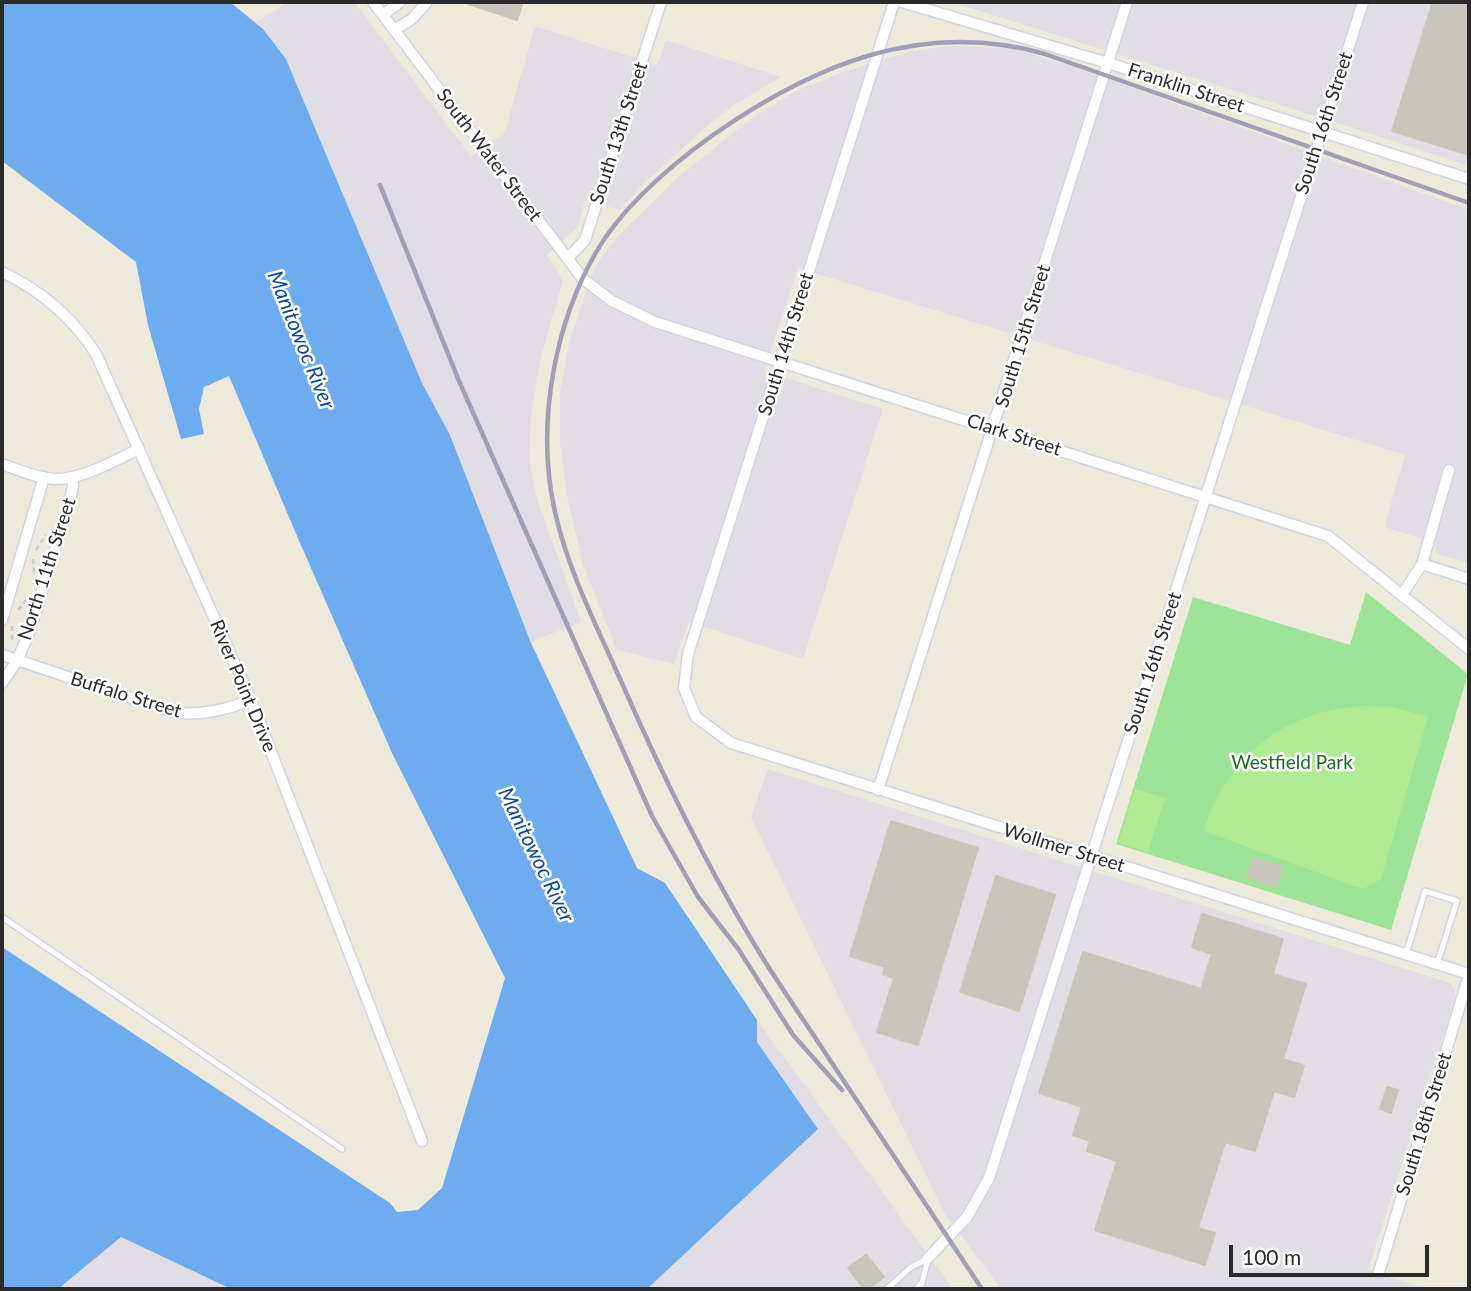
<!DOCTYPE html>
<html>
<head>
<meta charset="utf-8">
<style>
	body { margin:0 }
	#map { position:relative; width:1471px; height:1291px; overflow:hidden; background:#edeadc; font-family:Lato,sans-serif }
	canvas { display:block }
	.frame { position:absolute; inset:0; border:4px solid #2a2a2a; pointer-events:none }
	.scale { position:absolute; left:1229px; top:1245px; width:200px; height:32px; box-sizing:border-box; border:4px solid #2a2a2a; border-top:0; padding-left:9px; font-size:21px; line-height:24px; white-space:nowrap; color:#2a2a2a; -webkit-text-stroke:5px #fff; paint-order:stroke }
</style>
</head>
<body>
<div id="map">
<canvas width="1471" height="1291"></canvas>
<div class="frame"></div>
<div class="scale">100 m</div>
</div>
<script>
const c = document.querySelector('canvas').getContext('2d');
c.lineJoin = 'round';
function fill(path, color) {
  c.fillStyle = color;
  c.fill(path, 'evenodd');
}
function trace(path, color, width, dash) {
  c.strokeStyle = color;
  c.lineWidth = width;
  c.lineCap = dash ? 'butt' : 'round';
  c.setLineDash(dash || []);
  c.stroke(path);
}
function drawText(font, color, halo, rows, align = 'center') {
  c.font = font + ' Lato,sans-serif';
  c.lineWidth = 5;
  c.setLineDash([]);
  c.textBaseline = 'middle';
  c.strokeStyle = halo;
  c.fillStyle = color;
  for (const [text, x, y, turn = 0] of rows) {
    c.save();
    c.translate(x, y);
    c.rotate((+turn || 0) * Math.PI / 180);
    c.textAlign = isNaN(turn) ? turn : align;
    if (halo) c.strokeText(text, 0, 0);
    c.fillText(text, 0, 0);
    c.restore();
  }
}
fill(new Path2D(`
	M 287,2 L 354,2 L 471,156 L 504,134 L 535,26 L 657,65 L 666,40 L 781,77 L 734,105 L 706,127 L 642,185 L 620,210 L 585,200 L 577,228 L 547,255 L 563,280 L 541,356 L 531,416 L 529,458 L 536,496 L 581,622 L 531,642 L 450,435 L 422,383 L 286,59 L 263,29 L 256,23 Z
	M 951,2 L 1469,2 L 1469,166 L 1344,125 Z
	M 950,46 L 1011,48 L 1072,66 L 1469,210 L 1469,563 L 1438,554 L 1435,549 L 1436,543 L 1384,527 L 1405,455 L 798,268 L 764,371 L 883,409 L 803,659 L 689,622 L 674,664 L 617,650 L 583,565 L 568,502 L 560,443 L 560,393 L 569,344 L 594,269 L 616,238 L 678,177 L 753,117 L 796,91 L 840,73 L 911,51 Z
	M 768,769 L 1450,983 L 1455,989 L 1455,997 L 1368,1270 L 1425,1289 L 1001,1289 L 945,1214 L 751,817 Z
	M 757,1020 L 953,1289 L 647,1289 L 818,1129 L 757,1041 Z
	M 121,1237 L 231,1289 L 58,1289 Z`), '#e1dde5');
fill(new Path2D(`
	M 1366,592 L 1468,674 L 1391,930 L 1116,844 L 1193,597 L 1350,645 Z`), '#9ee498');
fill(new Path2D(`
	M 1364,706 L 1393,707 L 1428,717 L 1381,879 L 1363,889 L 1204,831 C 1227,756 1285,710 1364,706 Z
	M 1135,789 L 1165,798 L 1148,852 L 1118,843 Z`), '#b0eb94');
fill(new Path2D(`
	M 2,2 L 230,2 L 263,29 L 286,59 L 422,383 L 450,435 L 531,643 L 637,868 L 665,883 L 757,1020 L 757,1042 L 818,1129 L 647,1289 L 231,1289 L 121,1237 L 58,1289 L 2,1289 L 2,947 L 390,1203 L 397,1212 L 418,1210 L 442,1188 L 505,978 L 392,753 L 297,536 L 229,376 L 204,387 L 199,409 L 204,434 L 181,439 L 148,325 L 136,262 L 2,161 Z`), '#6eacf0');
const building = new Path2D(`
	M 468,2 L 523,2 L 517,20 L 468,4 Z
	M 1433,2 L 1469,2 L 1469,155 L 1392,131 Z
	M 891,821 L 978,848 L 918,1045 L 877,1032 L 894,978 L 883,974 L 885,967 L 850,956 Z
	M 1253,858 L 1282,867 L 1276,886 L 1247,877 Z
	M 996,876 L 1055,895 L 1019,1011 L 960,992 Z
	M 1202,914 L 1283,939 L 1273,974 L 1306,984 L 1283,1059 L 1304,1066 L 1294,1097 L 1274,1091 L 1255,1151 L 1225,1142 L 1198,1228 L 1215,1233 L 1205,1265 L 1095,1230 L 1117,1161 L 1087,1151 L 1090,1141 L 1073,1135 L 1082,1107 L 1039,1093 L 1083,952 L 1201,989 L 1212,954 L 1192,947 Z
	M 1387,1087 L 1398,1090 L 1391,1113 L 1380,1109 Z
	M 866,1255 L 884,1277 L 868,1289 L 864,1289 L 848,1268 Z`);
fill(building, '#c8c6bc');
trace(building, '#c8c6b6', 2);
const service = new Path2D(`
	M 2,917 L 342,1149
	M 1406,954 L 1425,891 L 1457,901 L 1437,964
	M 887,1289 L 910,1268 L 928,1258
	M 916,1289 L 922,1283 L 928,1258`);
const minor = new Path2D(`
	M 373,2 L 583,279 L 612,301 L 655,322 L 1328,536 L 1469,649
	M 894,2 L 688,654 L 684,688 L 696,717 L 731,743 L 1469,974
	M 902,2 L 1108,63 L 1469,179
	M 383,15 L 400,2
	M 394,30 L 412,19 L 427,2
	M 568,258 L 585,240 L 661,2
	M 2,272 C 40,290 73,318 96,354 L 251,700 L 422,1141
	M 2,464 C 19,470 37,478 55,479 C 81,480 116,460 139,449
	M 1422,564 L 1469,579
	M 1402,595 L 1422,564 L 1449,470
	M 2,620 L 44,477
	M 2,655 L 176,713 C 204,715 225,710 251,700
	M 2,683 L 17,661 L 30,630 L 69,505 L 73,486 L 72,477
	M 878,790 L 1127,2
	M 928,1258 L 967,1217 L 989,1178 L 1363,2
	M 1379,1272 L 1469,975`);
trace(service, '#d3d1e3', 8);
trace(minor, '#d3d1e3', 13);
trace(new Path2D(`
	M 36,550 L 46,535
	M 33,559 L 34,573
	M 18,610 L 27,599
	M 12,626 L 12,640`), '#ccc', 2.5, [5, 3.5]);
trace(service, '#fff', 5);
trace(minor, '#fff', 10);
trace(new Path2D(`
	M 380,185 L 459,381 L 652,816 L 698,897 L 739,950 L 793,1035 L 842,1090
	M 982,1289 C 931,1212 879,1135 828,1057 C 802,1017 774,978 750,937 C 701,855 659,768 621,681 C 594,620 561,557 551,491 C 539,413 556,323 595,254 C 621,208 670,166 713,135 C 813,65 922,19 1045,54 L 1469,203`), '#a19fb5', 4.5);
drawText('19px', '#2a2a2a', '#fff', [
	["Franklin Street",1186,88,18],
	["South 16th Street",1324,123,-72],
	["South 13th Street",619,133,-72],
	["South Water Street",489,155,53],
	["South 15th Street",1023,336,-73],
	["South 14th Street",786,344,-73],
	["Clark Street",1014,435,18],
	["North 11th Street",47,569,-72],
	["South 16th Street",1153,663,-72],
	["River Point Drive",243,686,67],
	["Buffalo Street",126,695,17],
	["Wollmer Street",1064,848,17],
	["South 18th Street",1424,1124,-73]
]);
drawText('19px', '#19691d', '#fff', [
	["Westfield Park",1292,763]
]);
drawText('italic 21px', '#0c469d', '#fff', [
	["Manitowoc River",301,340,68],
	["Manitowoc River",536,855,64]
]);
</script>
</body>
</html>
